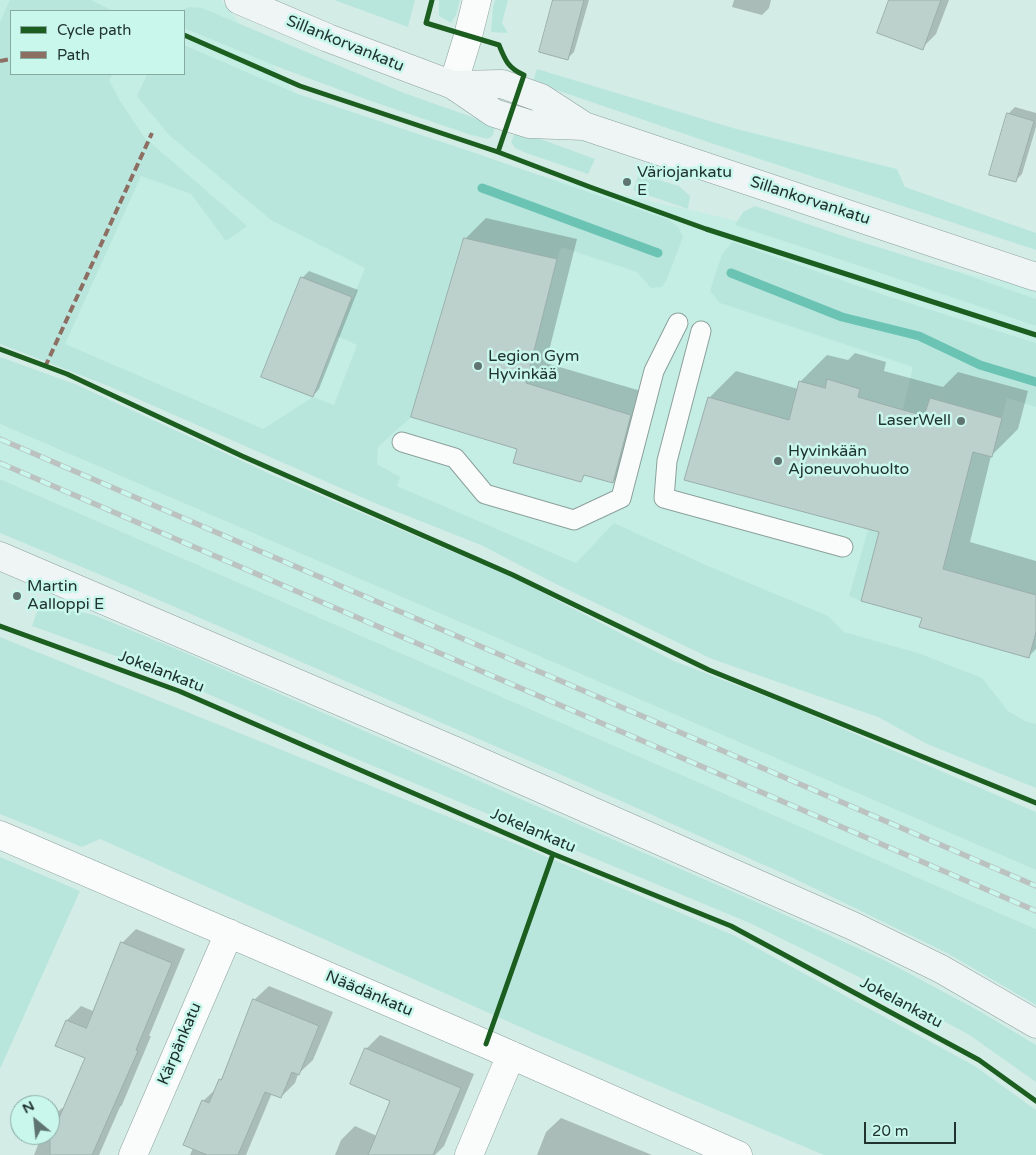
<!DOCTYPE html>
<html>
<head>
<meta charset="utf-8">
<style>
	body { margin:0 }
	#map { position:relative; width:1036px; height:1155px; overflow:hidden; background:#d4ece6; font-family:"Varela Round",sans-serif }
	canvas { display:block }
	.legend { position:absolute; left:10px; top:10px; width:175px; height:65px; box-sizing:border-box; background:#c9f7ec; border:1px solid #86a9a0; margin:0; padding:6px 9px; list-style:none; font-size:15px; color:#21332f }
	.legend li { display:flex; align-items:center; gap:10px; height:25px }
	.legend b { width:25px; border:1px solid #86a9a0 }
	.north { position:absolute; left:10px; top:1095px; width:50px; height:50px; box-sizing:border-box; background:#c9f7ec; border:1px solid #86a9a0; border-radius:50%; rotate:332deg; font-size:14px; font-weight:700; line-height:20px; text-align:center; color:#21332f }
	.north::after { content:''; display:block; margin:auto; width:18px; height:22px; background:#60746f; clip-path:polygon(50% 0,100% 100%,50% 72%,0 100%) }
	.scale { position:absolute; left:864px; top:1122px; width:92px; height:22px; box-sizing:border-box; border:2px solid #21332f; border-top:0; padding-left:6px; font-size:15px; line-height:18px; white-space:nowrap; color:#21332f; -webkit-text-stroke:4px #c9f7ec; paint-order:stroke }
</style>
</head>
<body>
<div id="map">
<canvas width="1036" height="1155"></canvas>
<ul class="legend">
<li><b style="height:6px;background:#1b5e20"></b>Cycle path</li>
<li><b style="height:6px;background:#8d6e63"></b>Path</li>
</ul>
<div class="north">N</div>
<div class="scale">20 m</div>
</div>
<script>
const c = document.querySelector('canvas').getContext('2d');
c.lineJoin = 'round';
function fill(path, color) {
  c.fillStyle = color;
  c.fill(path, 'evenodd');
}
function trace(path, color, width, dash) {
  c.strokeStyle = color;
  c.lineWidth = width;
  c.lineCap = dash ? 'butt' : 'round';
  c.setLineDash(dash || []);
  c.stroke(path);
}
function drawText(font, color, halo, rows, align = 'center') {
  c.font = font + ' "Varela Round",sans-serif';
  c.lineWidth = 5;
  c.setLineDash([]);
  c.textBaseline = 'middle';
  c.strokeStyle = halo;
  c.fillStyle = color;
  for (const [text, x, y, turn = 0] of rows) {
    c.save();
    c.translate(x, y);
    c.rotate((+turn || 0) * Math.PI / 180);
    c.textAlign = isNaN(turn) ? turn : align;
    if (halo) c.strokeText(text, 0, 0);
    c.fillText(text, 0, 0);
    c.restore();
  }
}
fill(new Path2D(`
	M 0,0 L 221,0 L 295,93 L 478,154 L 536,175 L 1036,289 L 1036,776 L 0,323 ZM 11,11 L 184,11 L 184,74 L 11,74 Z
	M 0,424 L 1036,870 L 1036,929 L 0,479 Z`), '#c4eee4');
fill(new Path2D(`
	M 10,0 L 91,0 L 113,11 L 11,11 L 11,74 L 113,74 L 109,80 L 120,101 L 144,137 L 247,226 L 226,241 L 191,194 L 141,176 L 65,344 L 263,429 L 313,397 L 334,405 L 357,345 L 337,336 L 365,268 L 271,220 L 169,135 L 137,96 L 147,74 L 184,74 L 184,45 L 295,93 L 478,154 L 669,220 L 678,227 L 683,237 L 667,279 L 662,287 L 651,288 L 637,272 L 561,247 L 557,259 L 464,239 L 411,417 L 378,447 L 377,464 L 400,477 L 397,486 L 576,563 L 614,523 L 706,565 L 828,616 L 844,632 L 918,653 L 982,678 L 1008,711 L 1025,721 L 1036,724 L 1036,788 L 927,744 L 878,717 L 712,659 L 554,583 L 481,545 L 377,504 L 106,385 L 0,344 L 0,22 Z
	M 334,0 L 415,0 L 408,27 Z
	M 439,0 L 460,0 L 456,15 L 451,23 L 439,16 Z
	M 495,0 L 508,0 L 502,23 L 508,33 L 491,32 L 493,7 Z
	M 189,7 L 202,8 L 404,93 L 495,125 L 493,135 L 488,139 L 471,135 L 368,100 L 278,67 L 184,28 L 184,11 L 181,11 Z
	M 537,69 L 733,128 L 897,169 L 905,187 L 1036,233 L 1036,250 L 711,143 L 533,82 Z
	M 516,130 L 595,159 L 588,174 L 526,153 L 515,148 L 511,142 Z
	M 639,174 L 679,186 L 690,196 L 688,209 L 633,190 Z
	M 755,206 L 846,237 L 964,274 L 1036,299 L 1036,326 L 866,268 L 735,225 L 743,212 Z
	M 733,242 L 887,296 L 1036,343 L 1036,407 L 1007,398 L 1002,418 L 930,399 L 921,424 L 910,421 L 861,601 L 849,596 L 903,409 L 913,367 L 720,303 L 710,291 L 722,254 Z
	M 0,357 L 75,384 L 268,473 L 516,579 L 674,661 L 788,705 L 1036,812 L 1036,870 L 0,424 Z
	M 0,479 L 1036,929 L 1036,1005 L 947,953 L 791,877 L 603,793 L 108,578 L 0,533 Z
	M 40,603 L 94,615 L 186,653 L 761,904 L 886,961 L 981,1012 L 1036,1045 L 1036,1082 L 968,1034 L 869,982 L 752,924 L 524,829 L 347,755 L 149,668 L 32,626 Z
	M 0,637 L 526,848 L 733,935 L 975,1066 L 1036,1110 L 1036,1155 L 824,1155 L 536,1034 L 100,839 L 82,847 L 0,814 Z
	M 0,857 L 80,891 L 0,1069 Z`), '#b9e6dc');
fill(new Path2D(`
	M 555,0 L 589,0 L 574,52 L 567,59 Z
	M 734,0 L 771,0 L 769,8 L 762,15 L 732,7 Z
	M 891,0 L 949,0 L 936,34 L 922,48 Z
	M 1015,107 L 1036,113 L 1036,127 L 1022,174 L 1015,181 L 1008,114 Z
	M 486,218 L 577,239 L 546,363 L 651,394 L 634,461 L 613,482 L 586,474 L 580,481 L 519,448 L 465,239 Z
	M 309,271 L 358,290 L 319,389 L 313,396 L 302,278 Z
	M 855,353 L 886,362 L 884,371 L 943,387 L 958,372 L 1028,391 L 1018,429 L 991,456 L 970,542 L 1036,561 L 1036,649 L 1028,657 L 923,617 L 881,532 L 709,398 L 736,371 L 798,389 L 800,382 L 827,355 L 848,360 Z
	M 136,929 L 185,949 L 149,1036 L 151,1036 L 122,1105 L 120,1107 L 99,1155 L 34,1155 L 42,1135 L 50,1135 L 50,1119 L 62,1108 L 65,1109 L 87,1058 L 67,1020 L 81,1006 L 93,1011 L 122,943 Z
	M 269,986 L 333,1012 L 313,1060 L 298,1074 L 295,1083 L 281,1097 L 272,1093 L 246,1155 L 190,1155 L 193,1148 L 203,1101 L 217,1088 L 220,1080 L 223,1077 L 254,1000 Z
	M 380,1035 L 474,1074 L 444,1146 L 435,1155 L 335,1155 L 341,1140 L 355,1126 L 377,1136 L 392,1100 L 366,1049 Z
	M 561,1118 L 652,1155 L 537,1155 L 546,1132 Z`), '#0003');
trace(new Path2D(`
	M 482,188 L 658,253
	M 731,273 L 842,317 L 919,336 L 980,365 L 1036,382`), '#6bc3b4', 9);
const building = new Path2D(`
	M 553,0 L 584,0 L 568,60 L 539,52 Z
	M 889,0 L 941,0 L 923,50 L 877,33 Z
	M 1007,113 L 1034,121 L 1016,182 L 989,175 Z
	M 464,238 L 557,259 L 526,383 L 631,415 L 613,483 L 584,475 L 581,482 L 513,463 L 517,449 L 411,417 Z
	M 301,277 L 352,297 L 313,397 L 261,377 Z
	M 827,379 L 860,389 L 858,397 L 924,416 L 930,398 L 1002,418 L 992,457 L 973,452 L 943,569 L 1036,595 L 1036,632 L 1029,658 L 919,627 L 922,618 L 861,601 L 879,532 L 684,480 L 708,397 L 789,420 L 799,381 L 825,388 Z
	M 121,942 L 172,963 L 136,1050 L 138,1051 L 92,1155 L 50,1155 L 50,1122 L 56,1125 L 85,1058 L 55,1046 L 66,1020 L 86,1028 Z
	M 253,999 L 319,1026 L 299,1075 L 292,1072 L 281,1098 L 265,1092 L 238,1155 L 207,1155 L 183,1145 L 202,1100 L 209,1103 L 219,1079 L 221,1080 Z
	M 365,1048 L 461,1088 L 433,1155 L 368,1155 L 390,1101 L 350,1084 Z`);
fill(building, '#bdd1cc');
trace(building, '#9baeaa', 1);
const lane = new Path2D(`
	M 701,331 L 667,461 L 664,498 L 843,547
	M 402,442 L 455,458 L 485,494 L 574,520 L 621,498 L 654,371 L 678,323`);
const street = new Path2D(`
	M 453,85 L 468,36 L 477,0
	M 0,835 L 486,1044 L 738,1155
	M 133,1155 L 229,933
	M 469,1155 L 511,1055`);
const secondary = new Path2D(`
	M 239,0 L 328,38 L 453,85 L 494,113 L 529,124 L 584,126
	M 453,85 L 502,84 L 541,98 L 584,126 L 1036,277
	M 0,556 L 458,752 L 853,926 L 941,969 L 1036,1024`);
trace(lane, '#8ca09b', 21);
trace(street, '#8ca09b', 29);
trace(secondary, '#8ca09b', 29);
trace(lane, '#f9fcfb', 19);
trace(street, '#f9fcfb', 28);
trace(secondary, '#eef5f4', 28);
const rail = new Path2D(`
	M 0,439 L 1036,886
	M 0,463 L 1036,911`);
trace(rail, '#bbc2c0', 5.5);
trace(rail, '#c9f7ec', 4, [11]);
trace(new Path2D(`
	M 0,61 L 11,59
	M 45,367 L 152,133`), '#8d6e63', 4, [8, 4]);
trace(new Path2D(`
	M 432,0 L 426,23 L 499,45 C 505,60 508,68 524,75 L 498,152
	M 184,35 L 300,86 L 498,152 L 590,187 L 706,229 L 1036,335
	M 0,349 L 67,374 L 242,456 L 513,575 L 709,670 L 1036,803
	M 0,626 L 179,691 L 553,854 L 731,926 L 979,1060 L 1036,1101
	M 486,1044 L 553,854`), '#1b5e20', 5);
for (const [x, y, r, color] of [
	[627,182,5,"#60746f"],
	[478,366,5,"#60746f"],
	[961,421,5,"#60746f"],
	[778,461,5,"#60746f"],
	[17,596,5,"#60746f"]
]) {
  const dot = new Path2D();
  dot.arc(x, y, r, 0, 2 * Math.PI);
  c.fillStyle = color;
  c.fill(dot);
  trace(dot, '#c9f7ec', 2);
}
drawText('16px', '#21332f', '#c9f7ec', [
	["Sillankorvankatu",345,44,22],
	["Sillankorvankatu",810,201,18],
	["Jokelankatu",161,672,21],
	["Jokelankatu",533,831,23],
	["Näädänkatu",369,994,23],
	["Jokelankatu",901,1003,28],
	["Kärpänkatu",180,1044,-67]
]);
drawText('16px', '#21332f', '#c9f7ec', [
	["Väriojankatu",637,173],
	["E",637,191],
	["Legion Gym",488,357],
	["Hyvinkää",488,375],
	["LaserWell",951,421,"right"],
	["Hyvinkään",788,452],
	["Ajoneuvohuolto",788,470],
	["Martin",27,587],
	["Aalloppi E",27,605]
], 'left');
</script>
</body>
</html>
